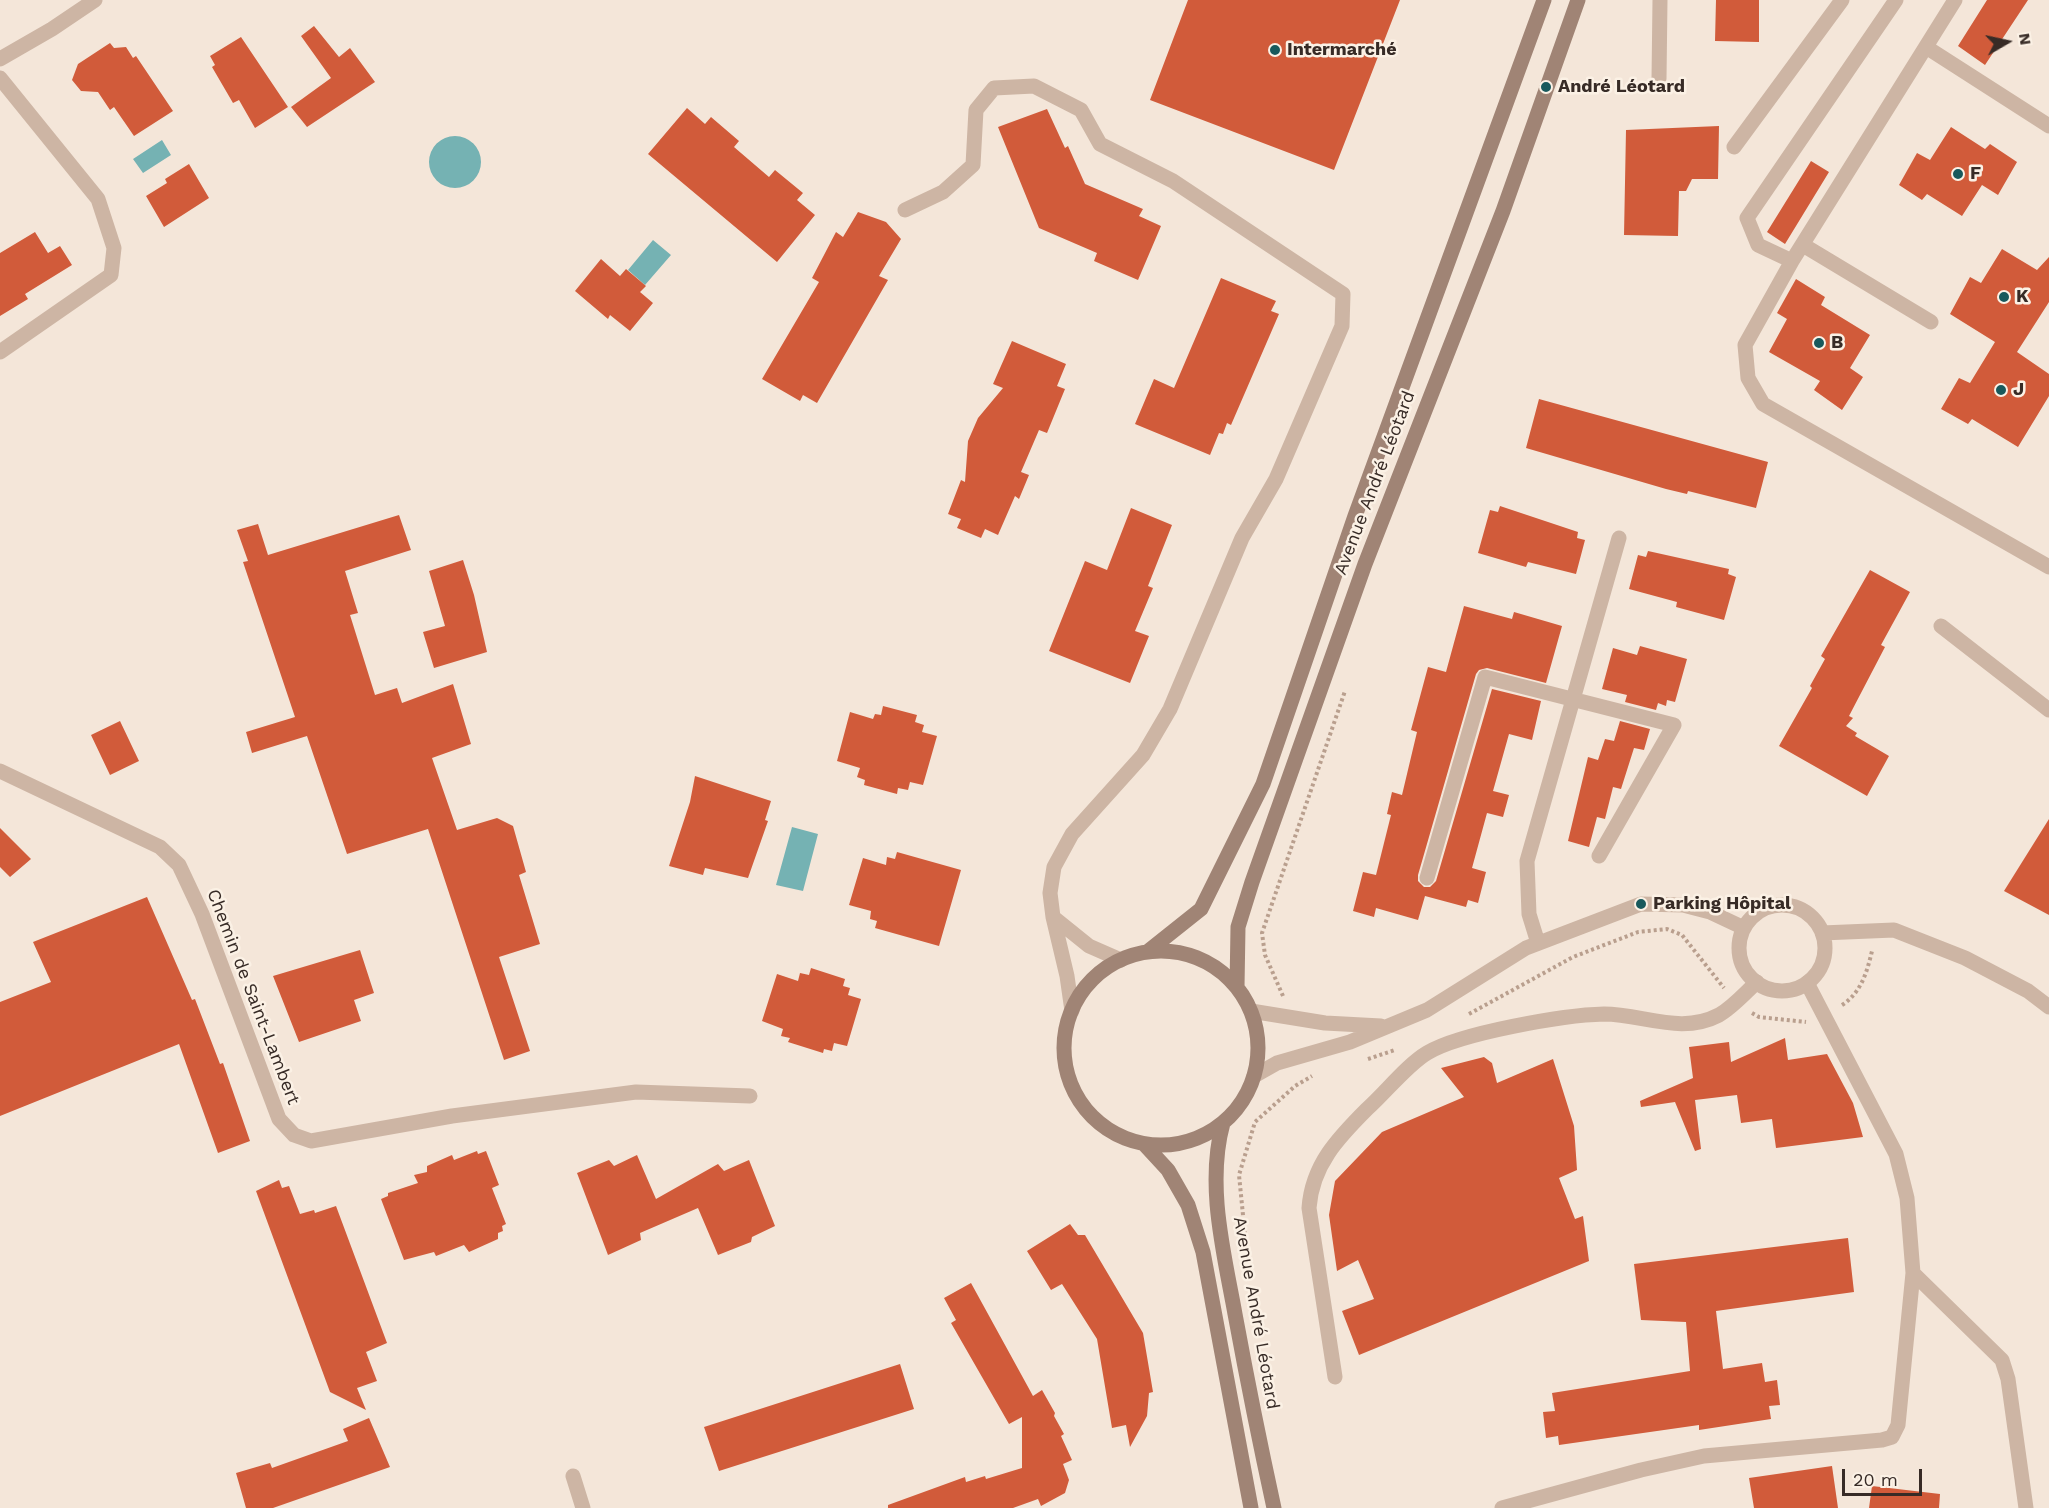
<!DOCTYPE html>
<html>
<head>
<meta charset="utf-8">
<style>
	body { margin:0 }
	#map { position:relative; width:2049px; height:1508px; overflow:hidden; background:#f4e6d9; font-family:"Work Sans",sans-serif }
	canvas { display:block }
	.north { position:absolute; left:1977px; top:12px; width:60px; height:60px; -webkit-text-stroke:4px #fbf1e5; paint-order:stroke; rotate:81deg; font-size:16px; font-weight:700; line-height:24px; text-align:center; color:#372b26 }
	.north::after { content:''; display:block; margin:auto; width:21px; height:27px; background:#372b26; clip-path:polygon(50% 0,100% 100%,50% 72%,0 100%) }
	.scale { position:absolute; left:1842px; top:1469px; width:80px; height:27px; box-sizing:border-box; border:3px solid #372b26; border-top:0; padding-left:8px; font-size:18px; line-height:21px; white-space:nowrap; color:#372b26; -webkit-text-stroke:4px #fbf1e5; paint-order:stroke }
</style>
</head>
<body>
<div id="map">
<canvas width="2049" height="1508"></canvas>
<div class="north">N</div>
<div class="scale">20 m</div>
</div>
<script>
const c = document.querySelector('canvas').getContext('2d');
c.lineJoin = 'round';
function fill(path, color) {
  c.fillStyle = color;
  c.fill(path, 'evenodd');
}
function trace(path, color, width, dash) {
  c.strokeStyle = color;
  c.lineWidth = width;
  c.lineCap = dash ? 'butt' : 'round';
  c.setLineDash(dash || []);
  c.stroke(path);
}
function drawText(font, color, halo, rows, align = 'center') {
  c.font = font + ' "Work Sans",sans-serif';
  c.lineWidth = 5;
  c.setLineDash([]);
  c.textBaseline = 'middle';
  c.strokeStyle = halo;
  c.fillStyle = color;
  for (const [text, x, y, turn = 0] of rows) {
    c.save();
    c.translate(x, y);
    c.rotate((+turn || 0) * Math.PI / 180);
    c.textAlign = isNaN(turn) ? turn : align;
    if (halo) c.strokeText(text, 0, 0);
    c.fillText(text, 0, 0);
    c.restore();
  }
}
fill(new Path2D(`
	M429 162a26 26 0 1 1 52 0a26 26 0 1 1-52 0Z
	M 162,140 L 171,155 L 143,173 L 133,159 Z
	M 653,240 L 671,255 L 645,285 L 628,270 Z
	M 792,827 L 818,834 L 803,891 L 776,885 Z`), '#75b2b3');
fill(new Path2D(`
	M 1188,0 L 1400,0 L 1334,170 L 1150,100 Z
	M 1716,0 L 1759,0 L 1759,42 L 1715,41 Z
	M 1987,0 L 2028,0 L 1985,65 L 1958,46 Z
	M 314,26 L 339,57 L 350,48 L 375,82 L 307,127 L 291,107 L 331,78 L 301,36 Z
	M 241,37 L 288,107 L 255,128 L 239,100 L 233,103 L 212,67 L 215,65 L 210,56 Z
	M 110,43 L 114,48 L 126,47 L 133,58 L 136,56 L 173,111 L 134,136 L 114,107 L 110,110 L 98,92 L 81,91 L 72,80 L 78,64 Z
	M 687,108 L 705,124 L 711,117 L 739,141 L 734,147 L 769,177 L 775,170 L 803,193 L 797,200 L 815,215 L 777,262 L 648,154 Z
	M 1047,109 L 1065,148 L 1068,146 L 1085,184 L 1143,209 L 1139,216 L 1161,226 L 1138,280 L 1094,261 L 1097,253 L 1039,228 L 998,127 Z
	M 1719,126 L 1718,179 L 1692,179 L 1686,191 L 1679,191 L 1678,236 L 1624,235 L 1626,130 Z
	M 1951,127 L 1985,149 L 1990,144 L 2017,162 L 1998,195 L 1982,185 L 1962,216 L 1927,194 L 1922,200 L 1899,185 L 1917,153 L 1930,160 Z
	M 1811,161 L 1829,172 L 1785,244 L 1767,232 Z
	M 189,164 L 209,198 L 164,227 L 146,196 L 167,183 L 165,179 Z
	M 858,212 L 886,222 L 901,239 L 879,276 L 888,280 L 817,403 L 803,395 L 800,401 L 762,379 L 819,282 L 812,278 L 836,232 L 843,237 Z
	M 35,232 L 48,253 L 60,246 L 72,265 L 25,294 L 28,299 L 0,316 L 0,253 Z
	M 2002,249 L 2037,270 L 2049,257 L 2049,302 L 2017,352 L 2049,374 L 2049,396 L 2018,447 L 1972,419 L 1968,424 L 1941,409 L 1959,378 L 1970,383 L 1995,342 L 1950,314 L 1970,277 L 1981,283 Z
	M 601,259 L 620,276 L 626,269 L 646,286 L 640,292 L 653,303 L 630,331 L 610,315 L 608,319 L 575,291 Z
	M 1221,278 L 1276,301 L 1271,311 L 1279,314 L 1231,425 L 1227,423 L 1223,434 L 1219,433 L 1210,455 L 1135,424 L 1154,379 L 1174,388 Z
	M 1796,279 L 1825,297 L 1821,305 L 1870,335 L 1850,368 L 1863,377 L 1842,410 L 1814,390 L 1820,381 L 1769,352 L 1787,319 L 1777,313 Z
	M 1012,341 L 1066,364 L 1057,386 L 1065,389 L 1047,433 L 1039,430 L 1021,472 L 1029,475 L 1019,499 L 1015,496 L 998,535 L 985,529 L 981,538 L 957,528 L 961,519 L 948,514 L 961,480 L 965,482 L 968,441 L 978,418 L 1003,388 L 993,384 Z
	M 1539,399 L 1768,462 L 1756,508 L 1688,491 L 1687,494 L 1666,489 L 1526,448 Z
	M 1500,506 L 1578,532 L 1577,538 L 1585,540 L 1576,574 L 1528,562 L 1526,567 L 1478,553 L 1490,510 L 1498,512 Z
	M 1131,508 L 1172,525 L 1148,586 L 1153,588 L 1135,631 L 1149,636 L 1130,683 L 1049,651 L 1085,561 L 1107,570 Z
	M 399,515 L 411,550 L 345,571 L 358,613 L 350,615 L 375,695 L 397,688 L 402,703 L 453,684 L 471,744 L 432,758 L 457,830 L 497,818 L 513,826 L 526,872 L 519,875 L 540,944 L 499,957 L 530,1051 L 504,1060 L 428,829 L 347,854 L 307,736 L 252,753 L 246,732 L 295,717 L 243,562 L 248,561 L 237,530 L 258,524 L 268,555 Z
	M 1648,551 L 1729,569 L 1728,574 L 1736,577 L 1724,620 L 1676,607 L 1677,602 L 1629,589 L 1638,555 L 1646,557 Z
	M 463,560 L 474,595 L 487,652 L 434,668 L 423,632 L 445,626 L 429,571 Z
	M 1870,570 L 1910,592 L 1881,645 L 1885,647 L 1849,716 L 1853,718 L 1846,726 L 1857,733 L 1855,736 L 1889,756 L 1867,796 L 1779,746 L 1812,688 L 1810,686 L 1825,659 L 1821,656 Z
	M 1464,606 L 1512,619 L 1514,612 L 1562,626 L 1546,683 L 1487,668 L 1479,670 L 1476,674 L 1418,875 L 1418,881 L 1424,887 L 1430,887 L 1436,881 L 1492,689 L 1541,701 L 1532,740 L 1509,734 L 1493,791 L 1509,795 L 1503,817 L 1487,813 L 1472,868 L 1486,872 L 1478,903 L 1468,900 L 1466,907 L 1425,896 L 1418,920 L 1376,908 L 1374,917 L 1353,911 L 1363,872 L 1376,875 L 1391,815 L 1387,814 L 1392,792 L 1402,795 L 1417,732 L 1411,730 L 1428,667 L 1446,672 Z
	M 1640,646 L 1687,659 L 1675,702 L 1667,700 L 1666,706 L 1658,703 L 1656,710 L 1625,702 L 1627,695 L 1602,689 L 1613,648 L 1637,655 Z
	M 883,706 L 917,715 L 915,722 L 924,725 L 922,732 L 937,736 L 923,785 L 910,782 L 908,790 L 898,788 L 897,794 L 864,785 L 865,780 L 857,777 L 860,768 L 837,761 L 850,712 L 873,719 L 875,714 L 881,715 Z
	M 120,721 L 139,761 L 110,775 L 91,735 Z
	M 1620,721 L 1650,729 L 1644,750 L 1634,748 L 1621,789 L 1613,787 L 1605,819 L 1597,817 L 1589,847 L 1568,841 L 1588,757 L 1598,760 L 1605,739 L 1614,741 Z
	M 695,776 L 771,801 L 765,820 L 768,821 L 748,878 L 705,868 L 703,875 L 669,866 L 690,802 Z
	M 2049,819 L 2049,915 L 2004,891 Z
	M 0,828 L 31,859 L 10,877 L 0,867 Z
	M 897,852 L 961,870 L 939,946 L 875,928 L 877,921 L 870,919 L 871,911 L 849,905 L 863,858 L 886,865 L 887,857 L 895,859 Z
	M 147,897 L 192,1000 L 195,999 L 220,1064 L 223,1063 L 250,1141 L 218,1153 L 179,1044 L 0,1116 L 0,1002 L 51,982 L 33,942 Z
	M 360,950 L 374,993 L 354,1000 L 361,1021 L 299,1042 L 273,976 Z
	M 811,968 L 845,979 L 843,986 L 850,988 L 848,995 L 861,999 L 847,1046 L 834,1043 L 832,1051 L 824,1049 L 823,1053 L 788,1042 L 790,1038 L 781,1036 L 783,1029 L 762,1021 L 777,974 L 798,981 L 800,973 L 809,975 Z
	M 1785,1038 L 1788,1060 L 1827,1054 L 1853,1103 L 1863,1137 L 1776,1148 L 1772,1119 L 1741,1123 L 1737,1095 L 1695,1100 L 1701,1149 L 1695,1151 L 1675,1102 L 1641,1107 L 1640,1101 L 1693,1078 L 1689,1047 L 1729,1042 L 1731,1062 Z
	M 1484,1057 L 1492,1063 L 1497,1083 L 1553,1059 L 1574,1126 L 1577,1170 L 1559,1178 L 1575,1219 L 1583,1216 L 1589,1261 L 1359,1355 L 1342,1311 L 1374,1299 L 1358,1260 L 1337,1271 L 1329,1215 L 1335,1181 L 1382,1132 L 1464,1097 L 1441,1068 Z
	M 477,1151 L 478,1154 L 486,1151 L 499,1185 L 492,1188 L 506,1224 L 502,1226 L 503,1231 L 498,1233 L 498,1239 L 469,1252 L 464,1245 L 436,1256 L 434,1252 L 404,1260 L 381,1199 L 388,1196 L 388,1193 L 418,1183 L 414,1175 L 427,1172 L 427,1166 L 452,1155 L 454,1160 Z
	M 637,1155 L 656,1199 L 718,1164 L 724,1171 L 749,1160 L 775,1226 L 752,1237 L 751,1242 L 718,1255 L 698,1208 L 640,1233 L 641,1240 L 608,1255 L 577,1173 L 609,1160 L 614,1166 Z
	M 279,1180 L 282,1188 L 289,1186 L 300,1214 L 314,1210 L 315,1213 L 336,1206 L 387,1343 L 366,1352 L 377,1381 L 357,1388 L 366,1410 L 330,1392 L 256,1191 Z
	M 1070,1224 L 1078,1235 L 1085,1235 L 1143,1333 L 1153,1392 L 1149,1393 L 1147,1416 L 1130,1447 L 1126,1425 L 1112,1428 L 1097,1339 L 1062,1284 L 1051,1290 L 1027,1251 Z
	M 1848,1238 L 1854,1292 L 1716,1311 L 1723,1369 L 1762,1363 L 1765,1382 L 1777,1380 L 1780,1405 L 1769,1406 L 1771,1419 L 1699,1430 L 1699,1425 L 1559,1445 L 1558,1436 L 1546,1438 L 1543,1412 L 1555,1411 L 1552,1393 L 1690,1371 L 1686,1322 L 1641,1320 L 1634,1264 Z
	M 971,1283 L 1033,1396 L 1042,1390 L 1055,1413 L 1054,1416 L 1064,1434 L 1061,1436 L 1072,1460 L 1063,1464 L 1069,1480 L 1065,1493 L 1041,1506 L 1038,1499 L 1013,1508 L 888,1508 L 888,1505 L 965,1477 L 966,1482 L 985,1476 L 986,1479 L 1022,1468 L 1022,1417 L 1009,1424 L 951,1323 L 956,1320 L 944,1298 Z
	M 900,1364 L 914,1409 L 719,1471 L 704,1427 Z
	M 369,1418 L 390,1467 L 273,1508 L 246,1508 L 236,1473 L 270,1463 L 272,1468 L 348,1441 L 343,1429 Z
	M 1832,1466 L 1838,1508 L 1754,1508 L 1749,1478 Z
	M 1872,1486 L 1940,1494 L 1939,1508 L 1869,1508 Z`), '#d15b3a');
trace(new Path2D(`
	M 1283,996 L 1265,955 L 1262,933 L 1345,691
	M 1842,1005 C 1861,993 1867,972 1872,951
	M 1752,1013 L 1759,1017 L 1806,1022
	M 1469,1014 L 1573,957 L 1638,932 L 1667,929 L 1682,935 L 1724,988
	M 1368,1059 L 1395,1050
	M 1246,1245 L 1239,1175 L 1255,1122 L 1295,1086 L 1312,1076`), '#b99f8e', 4, [3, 3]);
trace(new Path2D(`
	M 905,210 L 943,192 L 973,165 L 976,110 L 994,88 L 1034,86 L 1081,110 L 1100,144 L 1173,181 L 1343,294 L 1342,326 L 1276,479 L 1242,538 L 1170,709 L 1143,755 L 1072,834 L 1054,867 L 1050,893 L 1053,917 L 1067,976 L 1072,1011
	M 1053,917 L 1089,946 L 1121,960
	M 1913,1273 L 2002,1360 L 2008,1379 L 2026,1508
	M 1335,1377 L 1309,1208 C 1312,1165 1338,1138 1367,1109 C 1385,1093 1407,1065 1427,1053 C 1460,1033 1564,1015 1604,1014 C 1643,1014 1681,1035 1719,1015 C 1733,1007 1745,993 1757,982
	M 573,1476 L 583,1508
	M 1502,1508 L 1641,1470 L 1704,1456 L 1882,1440 L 1892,1437 L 1898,1425 L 1913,1273 L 1907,1198 L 1896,1154 L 1807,983`), '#cdb5a4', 15);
trace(new Path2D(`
	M 1955,0 L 1792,261 L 1745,345 L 1748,378 L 1763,404 L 2049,567
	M 1926,47 L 2049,126
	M 0,59 L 52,29 L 95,0
	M 0,78 L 98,199 L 114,248 L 111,275 L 0,352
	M 1659,79 L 1660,0
	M 1734,147 L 1842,0
	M 1803,245 L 1931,322
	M 1792,261 L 1758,245 L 1747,218 L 1896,0
	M 1941,626 L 2049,710
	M 0,771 L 160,847 L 179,865 L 202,914 L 279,1119 L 294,1135 L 311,1141 L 452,1116 L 636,1092 L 750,1096
	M 1427,878 L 1485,677 L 1674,725 L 1599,856
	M1739 948a43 43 0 1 1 86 0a43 43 0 1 1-86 0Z
	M 1822,933 L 1894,930 L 1965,958 L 2028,991 L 2049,1007
	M 1538,943 L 1529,914 L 1527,861 L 1619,538
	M 1251,1011 L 1325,1023 L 1381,1026
	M 1254,1076 L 1277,1063 L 1350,1042 L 1427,1010 L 1526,948 L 1641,904 L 1683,905 L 1710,912 L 1744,928`), '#cdb5a4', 15);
trace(new Path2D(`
	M1064 1048a97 97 0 1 1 194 0a97 97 0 1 1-194 0Z
	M 1147,952 L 1201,909 L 1263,784 L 1355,516 L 1544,0
	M 1237,987 L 1238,927 L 1252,882 L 1365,564 L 1503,211 L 1578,0
	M 1223,1123 C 1206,1185 1224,1253 1235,1314 C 1247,1379 1260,1444 1274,1508
	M 1144,1144 L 1168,1170 L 1188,1205 L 1203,1252 L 1251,1508`), '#a08475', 15);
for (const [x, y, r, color] of [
	[1275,50,6,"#18595c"],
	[1546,87,6,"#18595c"],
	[1958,174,6,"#18595c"],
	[2004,297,6,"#18595c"],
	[1819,343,6,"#18595c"],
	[2001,390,6,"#18595c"],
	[1641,904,6,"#18595c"]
]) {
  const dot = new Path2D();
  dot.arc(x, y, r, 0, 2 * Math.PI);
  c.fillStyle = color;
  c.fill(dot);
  trace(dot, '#fbf1e5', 2);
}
drawText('bold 18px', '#372b26', '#fbf1e5', [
	["Intermarché",1287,50],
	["André Léotard",1558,87],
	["F",1970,174],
	["K",2016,297],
	["B",1831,343],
	["J",2013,390],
	["Parking Hôpital",1653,904]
], 'left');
drawText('18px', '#372b26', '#fbf1e5', [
	["Avenue André Léotard",1375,483,-69],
	["Chemin de Saint-Lambert",253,997,69],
	["Avenue André Léotard",1256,1313,80]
]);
</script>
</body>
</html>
